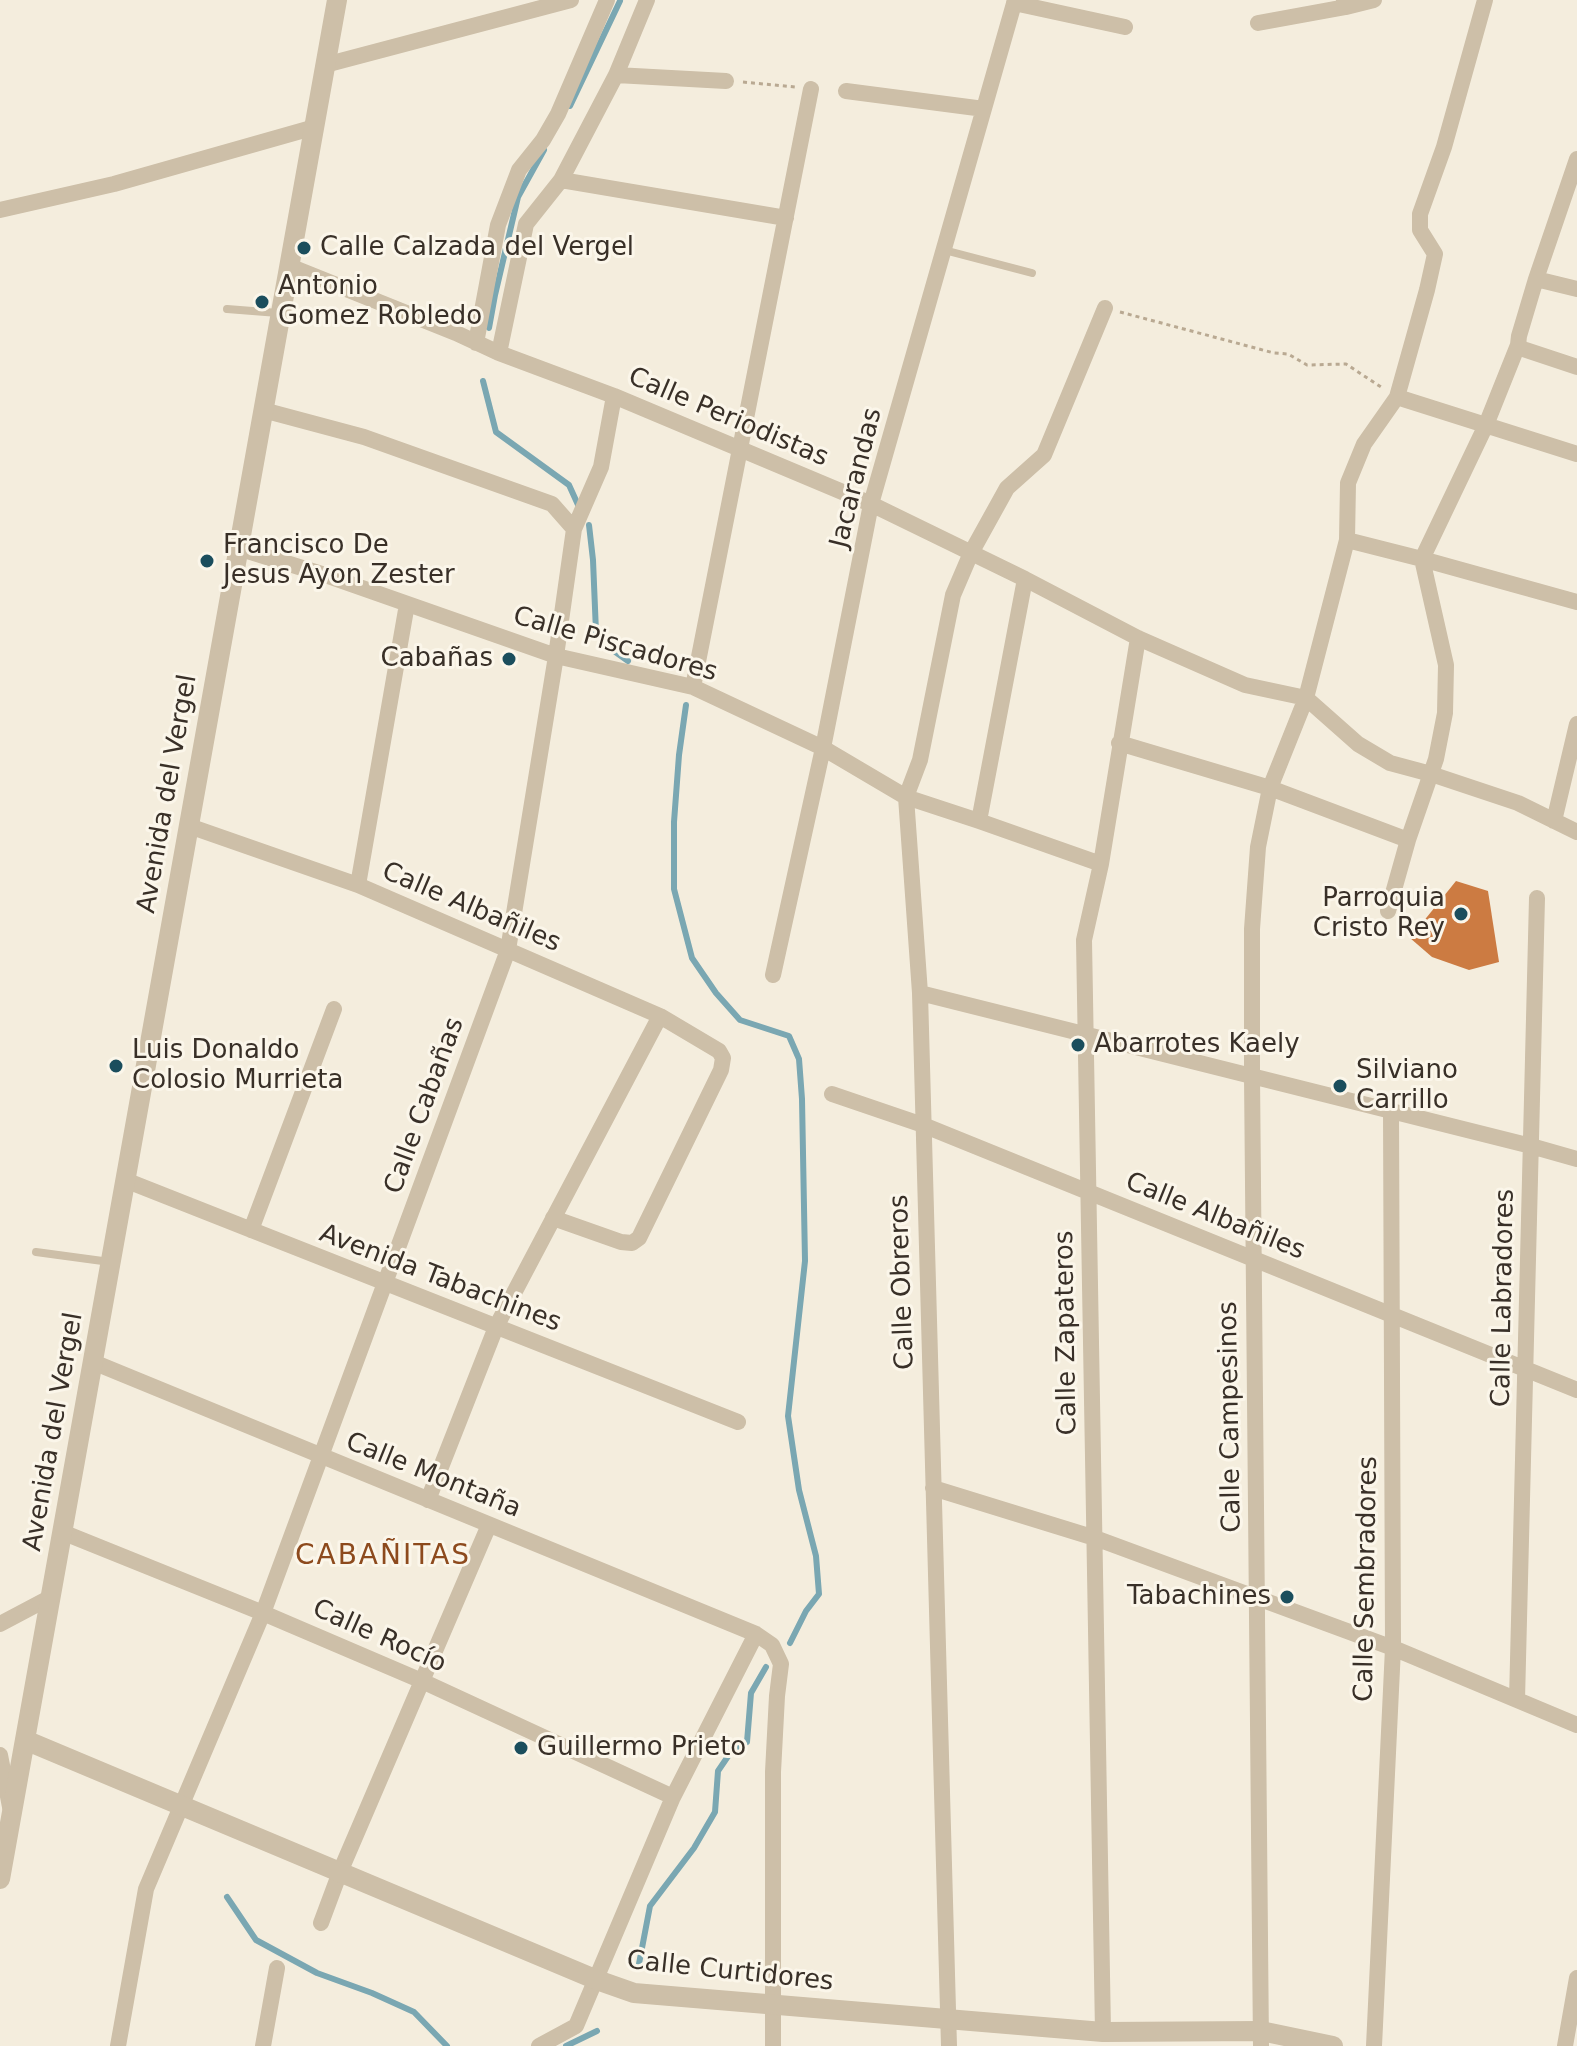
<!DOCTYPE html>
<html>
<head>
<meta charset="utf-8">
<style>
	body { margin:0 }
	canvas { display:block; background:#f4eddd }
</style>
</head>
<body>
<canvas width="1577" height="2046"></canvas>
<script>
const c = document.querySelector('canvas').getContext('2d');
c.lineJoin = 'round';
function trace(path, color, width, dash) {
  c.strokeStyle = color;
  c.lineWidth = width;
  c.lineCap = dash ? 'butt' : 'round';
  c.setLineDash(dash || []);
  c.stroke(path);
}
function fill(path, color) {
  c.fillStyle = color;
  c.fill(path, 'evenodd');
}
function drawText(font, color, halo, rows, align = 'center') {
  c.font = font + ' "DejaVu Sans",sans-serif';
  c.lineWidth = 6;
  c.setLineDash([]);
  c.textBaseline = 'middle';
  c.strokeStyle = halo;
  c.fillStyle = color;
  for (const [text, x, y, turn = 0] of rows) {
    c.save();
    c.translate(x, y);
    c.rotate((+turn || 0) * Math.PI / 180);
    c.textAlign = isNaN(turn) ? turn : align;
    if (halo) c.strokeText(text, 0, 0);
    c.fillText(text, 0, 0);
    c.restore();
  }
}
trace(new Path2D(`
	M 570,106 L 620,1
	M 489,328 L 495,295 L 518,197 L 544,150
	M 483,381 L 496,432 L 569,485 L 579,507
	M 589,525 L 593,560 L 596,632 L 614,651 L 628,661
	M 686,705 L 679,755 L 674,822 L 674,889 L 692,958 L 716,993 L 740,1020 L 789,1036 L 799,1059 L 802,1099 L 805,1261 L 788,1416 L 799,1490 L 816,1556 L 819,1594 L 806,1611 L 790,1643
	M 227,1897 L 256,1940 L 317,1973 L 372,1993 L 414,2012 L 447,2046
	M 638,1969 L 650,1906 L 694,1848 L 715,1812 L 718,1771 L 733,1749 L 747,1742 L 751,1693 L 766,1667
	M 566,2046 L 597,2031`), '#7aa7b2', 6);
fill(new Path2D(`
	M 1456,881 L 1488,891 L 1499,962 L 1469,970 L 1432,957 L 1410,938 Z`), '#cc7b42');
trace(new Path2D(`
	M 743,82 L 795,87
	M 1120,312 L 1274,353 L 1288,354 L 1307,365 L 1346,364 L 1381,387`), '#b9a992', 3, [4, 4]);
trace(new Path2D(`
	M 944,250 L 1032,273
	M 227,309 L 278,313
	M 36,1252 L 110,1262`), '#cdbfa8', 8);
trace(new Path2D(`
	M 1344,0 L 1346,7 L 1374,0
	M 1014,3 L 1125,27
	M 1258,23 L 1346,7
	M 325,65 L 571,0
	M 616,75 L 726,81
	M 846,91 L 984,109
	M 561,180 L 786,218
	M 0,210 L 114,184 L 315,127
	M 289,266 L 456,333 L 499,353 L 614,396 L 871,504 L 1025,579 L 1138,638 L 1245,685 L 1306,698 L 1358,744 L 1390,763 L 1431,774 L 1518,803 L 1577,832
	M 1536,279 L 1577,289
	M 476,343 L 498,225 L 519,170 L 543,140 L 558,114 L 607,0
	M 1518,345 L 1523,349 L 1577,367
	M 499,353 L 526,224 L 561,180 L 616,75 L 647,0
	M 1397,397 L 1577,454
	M 263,410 L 364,437 L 552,504 L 574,529
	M 1347,540 L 1422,559 L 1577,602
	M 238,548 L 328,576 L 556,656 L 693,687 L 823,748 L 906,797 L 979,821 L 1101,864
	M 693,687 L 811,89
	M 1119,743 L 1270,788 L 1408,840
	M 979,821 L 1025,579
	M 1554,821 L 1577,724
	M 189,826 L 358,885 L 660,1016 L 719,1051 L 723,1058 L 721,1070 L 639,1238 L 632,1243 L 621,1242 L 553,1218
	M 358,885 L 407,604
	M 1388,911 L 1408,840 L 1436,759 L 1445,713 L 1446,665 L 1422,559 L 1486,425 L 1518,345 L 1519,336 L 1536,279 L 1577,159
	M 773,975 L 823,748 L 871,504 L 1015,0
	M 920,993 L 1531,1146 L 1577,1159
	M 832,1094 L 923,1125 L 1577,1390
	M 125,1180 L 738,1422
	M 251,1230 L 334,1009
	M 93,1362 L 756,1634 L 772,1645 L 781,1664 L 777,1696 L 773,1772 L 773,2046
	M 933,1488 L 1095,1538 L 1393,1648 L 1577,1725
	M 428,1500 L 496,1327 L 660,1016
	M 62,1532 L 263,1613 L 422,1681 L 673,1797
	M 0,1624 L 51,1597
	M 1517,1700 L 1537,898
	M 0,1755 L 10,1807
	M 321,1923 L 340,1872 L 489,1525
	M 1103,2032 L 1084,940 L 1101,864 L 1138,638
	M 118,2046 L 146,1889 L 263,1613 L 508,950 L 556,656 L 574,529 L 601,467 L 614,396
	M 263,2046 L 277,1968
	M 539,2046 L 576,2026 L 673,1797 L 756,1634
	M 949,2046 L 920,993 L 906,797 L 920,760 L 953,595 L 971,553 L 1007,488 L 1044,455 L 1105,308
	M 1261,2046 L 1252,1076 L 1252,929 L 1258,847 L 1270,788 L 1306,698 L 1347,540 L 1348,483 L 1364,444 L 1397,397 L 1427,290 L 1435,254 L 1420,230 L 1420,214 L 1444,147 L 1485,0
	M 1374,2046 L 1393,1648 L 1391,1111
	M 1565,2046 L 1577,1978`), '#cdbfa8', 16);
trace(new Path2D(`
	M 25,1740 L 597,1980 L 634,1993 L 1103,2032 L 1261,2031 L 1333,2046
	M 0,1879 L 337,0`), '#cdbfa8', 20);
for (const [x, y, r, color] of [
	[304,248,8,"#1b4e5d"],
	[262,302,8,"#1b4e5d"],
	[207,561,8,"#1b4e5d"],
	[509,659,8,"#1b4e5d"],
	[1461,914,8,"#1b4e5d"],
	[1078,1045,8,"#1b4e5d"],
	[116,1066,8,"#1b4e5d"],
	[1340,1086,8,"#1b4e5d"],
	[1287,1597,8,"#1b4e5d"],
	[521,1748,8,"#1b4e5d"]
]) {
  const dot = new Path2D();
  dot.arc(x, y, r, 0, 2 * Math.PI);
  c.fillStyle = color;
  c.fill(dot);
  trace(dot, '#fbf6ea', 3);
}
drawText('26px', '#393028', '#fbf6ea', [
	["Calle Calzada del Vergel",320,248],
	["Antonio",278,287],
	["Gomez Robledo",278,317],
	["Francisco De",223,546],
	["Jesus Ayon Zester",223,576],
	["Cabañas",493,659,"right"],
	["Parroquia",1445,899,"right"],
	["Cristo Rey",1445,929,"right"],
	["Abarrotes Kaely",1094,1045],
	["Luis Donaldo",132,1051],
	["Colosio Murrieta",132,1081],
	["Silviano",1356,1071],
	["Carrillo",1356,1101],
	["Tabachines",1271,1597,"right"],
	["Guillermo Prieto",537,1748]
], 'left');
drawText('26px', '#393028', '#fbf6ea', [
	["Calle Periodistas",728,418,23],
	["Jacarandas",857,478,-76],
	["Calle Piscadores",615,645,16],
	["Avenida del Vergel",168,794,-80],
	["Calle Albañiles",471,908,23],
	["Calle Cabañas",425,1106,-70],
	["Calle Albañiles",1215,1217,22],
	["Avenida Tabachines",440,1279,21],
	["Calle Obreros",903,1282,-92],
	["Calle Labradores",1504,1298,-89],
	["Calle Zapateros",1067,1333,-91],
	["Calle Campesinos",1231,1417,-91],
	["Avenida del Vergel",54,1432,-80],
	["Calle Montaña",433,1476,22],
	["Calle Sembradores",1367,1579,-89],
	["Calle Rocío",379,1637,24],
	["Calle Curtidores",730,1972,6]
]);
c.letterSpacing = '2px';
drawText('28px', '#8d4a1d', '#fbf6ea', [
	["CABAÑITAS",383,1557]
]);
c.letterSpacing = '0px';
</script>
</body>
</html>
